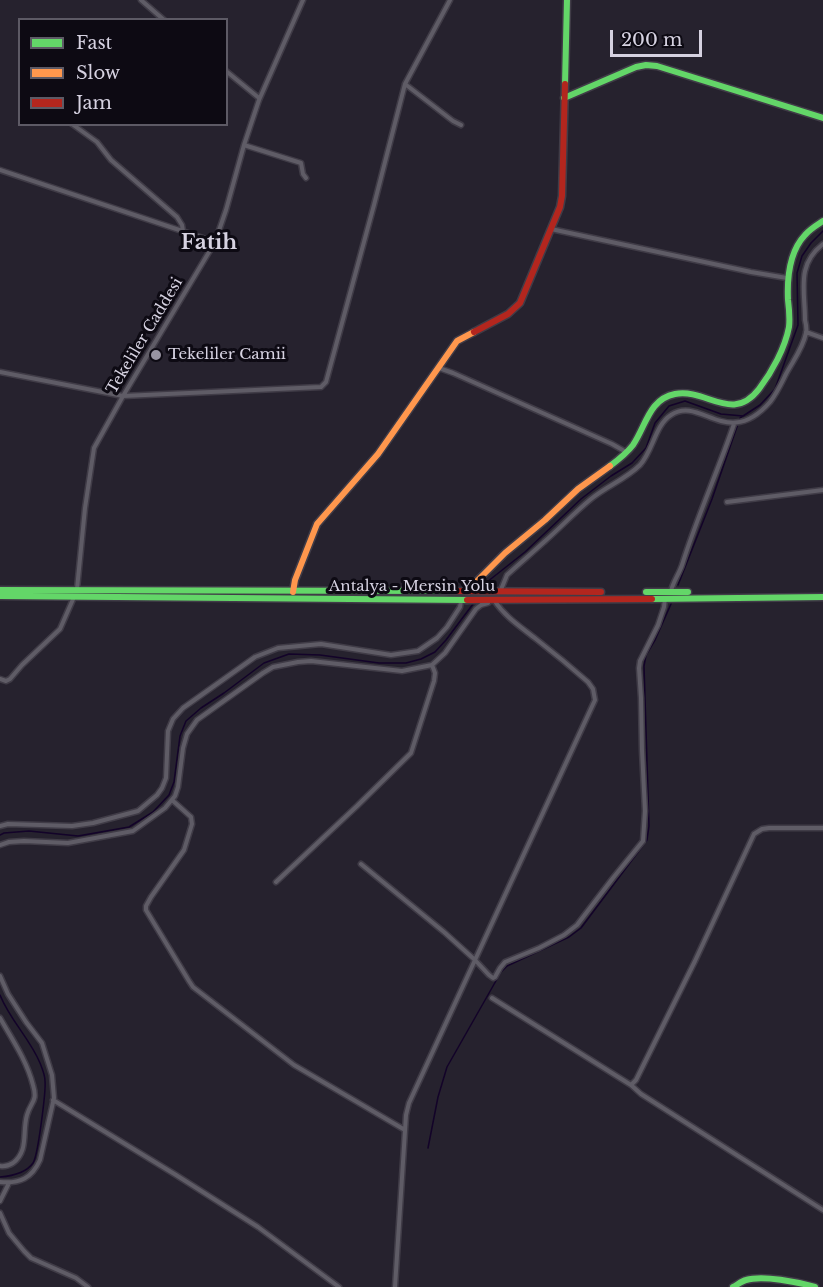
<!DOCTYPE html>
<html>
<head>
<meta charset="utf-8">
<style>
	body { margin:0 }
	#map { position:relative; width:823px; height:1287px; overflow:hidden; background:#26222e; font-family:"Libre Baskerville",serif }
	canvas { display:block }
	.legend { position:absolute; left:18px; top:18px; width:210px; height:108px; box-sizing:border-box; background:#0d0a13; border:2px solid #5d5a65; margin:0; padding:8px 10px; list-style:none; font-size:18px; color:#d6d2e1 }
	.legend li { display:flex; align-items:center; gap:12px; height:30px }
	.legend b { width:30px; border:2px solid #5d5a65 }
	.scale { position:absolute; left:610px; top:30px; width:92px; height:27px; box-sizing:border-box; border:3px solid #d6d2e1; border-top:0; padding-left:8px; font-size:18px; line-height:21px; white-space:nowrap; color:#d6d2e1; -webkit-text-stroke:4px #0d0a13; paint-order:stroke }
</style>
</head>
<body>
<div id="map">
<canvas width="823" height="1287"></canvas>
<ul class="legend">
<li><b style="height:8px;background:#63d668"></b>Fast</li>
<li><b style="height:8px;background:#ff974d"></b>Slow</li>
<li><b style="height:8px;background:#b3261e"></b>Jam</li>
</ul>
<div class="scale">200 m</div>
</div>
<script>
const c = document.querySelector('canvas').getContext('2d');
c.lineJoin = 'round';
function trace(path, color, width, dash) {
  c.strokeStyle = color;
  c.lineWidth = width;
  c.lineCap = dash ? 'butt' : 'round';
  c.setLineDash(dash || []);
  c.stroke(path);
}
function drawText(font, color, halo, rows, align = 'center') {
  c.font = font + ' "Libre Baskerville",serif';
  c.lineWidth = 6;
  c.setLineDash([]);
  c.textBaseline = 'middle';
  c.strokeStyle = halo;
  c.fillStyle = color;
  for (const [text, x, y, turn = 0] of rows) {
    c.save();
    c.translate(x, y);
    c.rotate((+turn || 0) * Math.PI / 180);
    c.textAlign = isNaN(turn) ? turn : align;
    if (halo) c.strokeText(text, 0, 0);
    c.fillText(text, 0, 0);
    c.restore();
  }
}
trace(new Path2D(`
	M 678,585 L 712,499 L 740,418 L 743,416
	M 484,587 L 487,582 L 525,552 L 581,499 L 611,476 L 632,463 L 646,448 L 655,423 L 669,406 L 685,401 L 721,414 L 743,416 L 760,405 L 775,389 L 798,325 L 797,273 L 802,256 L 811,243 L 823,231
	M 0,835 L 4,833 L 29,831 L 78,836 L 129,827 L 153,812 L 169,795 L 174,782 L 180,736 L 186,721 L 201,708 L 224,693 L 264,663 L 289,654 L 320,655 L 379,663 L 406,663 L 421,659 L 435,652 L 446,640 L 473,604
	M 0,995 C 10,1020 30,1039 40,1063 C 42,1068 45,1075 45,1081 C 46,1091 38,1156 33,1163 C 26,1173 12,1176 0,1177
	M 428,1148 L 438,1097 L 447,1067 L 501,972 L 507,966 L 569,937 L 581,928 L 647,840 L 649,826 L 644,666 L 646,655 L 655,640 L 671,604`), '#130329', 1.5);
const street = new Path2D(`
	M 141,0 L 164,20
	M 226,71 L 259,98
	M 405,84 L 453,121 L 461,125
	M 72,124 L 97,142 L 111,160 L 177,217 L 182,225 L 183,231
	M 244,145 L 301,163 L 303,174 L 306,178
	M 0,170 L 215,242
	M 551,229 L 751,272 L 787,278
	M 806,332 L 823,338
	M 439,368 L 453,373 L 612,444 L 626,452
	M 0,372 L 123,396 L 321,387 L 326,382 L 374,205 L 405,84 L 450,0
	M 727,502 L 823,490
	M 77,589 L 85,508 L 94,448 L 123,396 L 215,242 L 226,210 L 244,145 L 259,100 L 303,0
	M 671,591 C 673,582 679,574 682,565 C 697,517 718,471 734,424
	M 500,592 L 507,575 C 519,564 532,553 544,542 C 560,528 575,512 591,499 C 607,486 626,479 640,465 C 653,451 655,425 671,415 C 701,395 727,451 770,402 C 777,393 781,384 786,374 C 793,361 803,348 806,333 C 807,329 806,324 805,320 C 805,290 796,265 823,244
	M 0,679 L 6,681 L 10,679 L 22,665 L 60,629 L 74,597
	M 172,800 L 191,817 L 192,824 L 184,850 L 151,897 L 146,906 L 146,910 L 189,981 L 193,987 L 294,1065 L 405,1130
	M 0,826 L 8,824 L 72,826 L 93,823 L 138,811 L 157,795 L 162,788 L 166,778 L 168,731 L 173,719 L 183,708 L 255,657 L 278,648 L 321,644 L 391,655 L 418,651 L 437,638 L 447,627 L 460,607 L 461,601
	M 0,845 L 9,842 L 24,841 L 68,843 L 133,831 L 165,808 L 175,796 L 178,787 L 183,748 L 187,734 L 197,720 L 263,673 L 273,667 L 298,662 L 311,661 L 402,671 L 432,665 L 445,653 L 476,609 L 481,605 L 488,603
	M 361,864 L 444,932 L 475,960 L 489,975 L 493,978 L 495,977 L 500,968 L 505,962 L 539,948 L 564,935 L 577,925 L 613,878 L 643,841 L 645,811 L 642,750 L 641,698 L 639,668 L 640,661 L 658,625 L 664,607 L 665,598
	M 276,882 L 357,806 L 411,753 L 434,681 L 435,673 L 432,665
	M 0,976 L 8,994 L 26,1022 L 42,1043 L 52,1075 L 54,1098 L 40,1160 C 32,1178 20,1184 0,1182
	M 492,998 L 631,1085 L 641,1094 L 823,1210
	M 0,1018 C 12,1039 27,1061 33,1085 C 38,1102 31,1101 27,1115 C 22,1132 29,1151 13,1163 C 8,1166 5,1167 0,1166
	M 631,1085 L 636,1080 L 695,961 L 754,834 L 762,829 L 769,828 L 823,828
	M 53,1100 L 176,1175 L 258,1227 L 339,1287
	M 0,1201 L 9,1183
	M 0,1213 L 9,1233 L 24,1251 L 31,1258 L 76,1278 L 88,1287
	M 395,1287 L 406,1115 L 409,1103 L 595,700 L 593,689 L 588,682 C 571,667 554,653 536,639 C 521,627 505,617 494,600`);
const fast = new Path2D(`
	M 565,84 L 567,0
	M 564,98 L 636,67 L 646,65 L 657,66 L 823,118
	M 610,466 C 618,460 627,453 633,445 C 646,426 649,399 675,394 C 707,388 732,424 759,389 C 772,372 785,348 789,327 C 790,318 789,308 788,300 C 787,278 789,252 805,235 C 810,229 817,225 823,221
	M 0,590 L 446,591
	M 646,592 L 688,592
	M 0,596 L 467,600
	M 652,599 L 823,597
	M 733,1287 C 737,1285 742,1281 746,1280 C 763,1275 798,1282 815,1287`);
const slow = new Path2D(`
	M 469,591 L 474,584 L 505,553 L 545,520 L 578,489 L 610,466
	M 293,592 L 295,580 L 317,524 L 378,454 L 457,341 L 474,332`);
const jam = new Path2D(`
	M 474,332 L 508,314 L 520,303 L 560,207 L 562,196 L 565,84
	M 446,591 L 601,592
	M 467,600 L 652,599`);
trace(street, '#403c47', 7);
trace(fast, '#403c47', 9);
trace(slow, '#403c47', 9);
trace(jam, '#403c47', 9);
trace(street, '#5f5c66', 4);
trace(fast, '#63d668', 6);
trace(slow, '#ff974d', 6);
trace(jam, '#b3261e', 6);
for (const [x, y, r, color] of [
	[156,355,6,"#9894a2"]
]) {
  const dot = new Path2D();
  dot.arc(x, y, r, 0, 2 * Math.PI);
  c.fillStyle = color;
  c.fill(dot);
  trace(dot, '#0d0a13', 2);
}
drawText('15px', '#d6d2e1', '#0d0a13', [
	["Tekeliler Caddesi",145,336,-59],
	["Antalya - Mersin Yolu",412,587]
]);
drawText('15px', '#d6d2e1', '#0d0a13', [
	["Tekeliler Camii",168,355]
], 'left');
drawText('bold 21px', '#d6d2e1', '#0d0a13', [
	["Fatih",209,243]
]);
</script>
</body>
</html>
